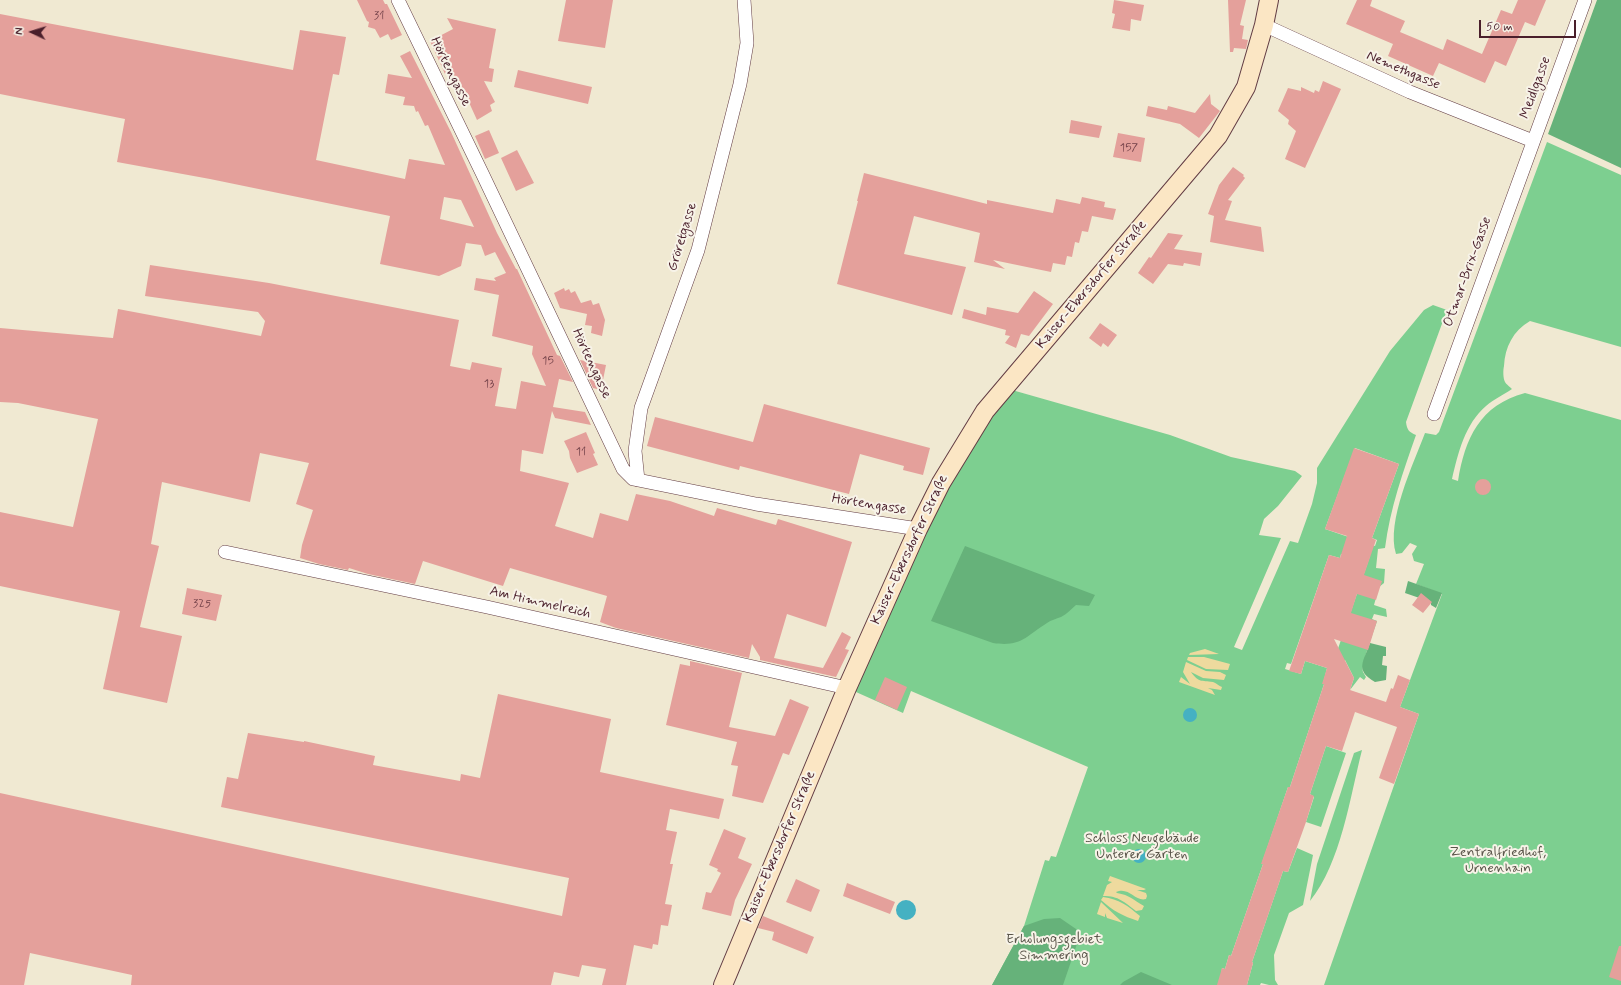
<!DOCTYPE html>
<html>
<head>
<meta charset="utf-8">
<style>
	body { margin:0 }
	#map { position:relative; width:1621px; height:985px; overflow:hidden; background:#f0e9d2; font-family:Mynerve,sans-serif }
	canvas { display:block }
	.north { position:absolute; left:12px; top:12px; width:40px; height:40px; -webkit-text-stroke:3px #f7f3e8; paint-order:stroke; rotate:274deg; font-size:11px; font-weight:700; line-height:16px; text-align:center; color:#4a1f2b }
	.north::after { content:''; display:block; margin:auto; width:14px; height:18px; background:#4a1f2b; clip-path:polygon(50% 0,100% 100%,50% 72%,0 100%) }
	.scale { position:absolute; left:1479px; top:20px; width:97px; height:18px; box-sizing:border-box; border:2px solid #4a1f2b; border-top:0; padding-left:5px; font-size:12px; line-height:14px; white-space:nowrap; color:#4a1f2b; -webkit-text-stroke:3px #f7f3e8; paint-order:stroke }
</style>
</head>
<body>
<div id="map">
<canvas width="1621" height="985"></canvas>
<div class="north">N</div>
<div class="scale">50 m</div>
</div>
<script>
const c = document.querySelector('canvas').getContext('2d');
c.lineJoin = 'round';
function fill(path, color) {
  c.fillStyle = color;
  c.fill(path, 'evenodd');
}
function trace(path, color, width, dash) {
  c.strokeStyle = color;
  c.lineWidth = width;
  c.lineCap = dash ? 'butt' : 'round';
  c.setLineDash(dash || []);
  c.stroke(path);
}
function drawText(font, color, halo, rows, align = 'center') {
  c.font = font + ' Mynerve,sans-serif';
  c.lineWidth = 4;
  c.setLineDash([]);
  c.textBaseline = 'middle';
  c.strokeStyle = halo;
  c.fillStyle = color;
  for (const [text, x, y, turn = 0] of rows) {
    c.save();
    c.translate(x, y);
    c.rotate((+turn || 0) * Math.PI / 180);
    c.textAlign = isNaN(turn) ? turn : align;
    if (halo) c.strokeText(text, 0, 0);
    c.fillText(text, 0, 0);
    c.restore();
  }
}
fill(new Path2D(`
	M 1547,142 L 1621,175 L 1621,347 L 1530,321 C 1513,331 1505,347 1504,366 C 1503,370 1503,378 1505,382 C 1506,384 1510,387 1512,389 C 1503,395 1494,399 1486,406 C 1465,424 1458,453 1452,479 L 1458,481 C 1465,438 1480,405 1525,393 L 1621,420 L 1621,985 L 1324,985 L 1419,714 L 1400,707 L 1442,594 L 1416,584 L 1424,564 L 1414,561 L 1412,554 L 1417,546 L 1410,543 L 1402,553 L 1396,554 C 1386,521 1413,465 1425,433 L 1436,435 L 1439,432 Z
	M 1433,305 L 1447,310 L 1406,422 C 1407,430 1409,432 1416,435 C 1403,472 1390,508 1385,548 L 1378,549 L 1376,568 L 1385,569 L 1384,583 L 1379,587 L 1374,605 L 1386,609 L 1387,617 L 1374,614 L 1372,619 L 1377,621 C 1374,631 1361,664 1363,672 C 1363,672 1366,677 1366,677 L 1364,680 L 1360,677 L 1350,690 L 1354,678 L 1345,660 L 1332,666 L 1370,556 L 1341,554 L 1340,558 L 1329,555 L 1291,664 L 1287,663 L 1285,669 L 1301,674 L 1305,661 L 1327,668 L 1323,684 L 1324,684 L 1290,787 L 1288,787 L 1262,863 L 1263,864 L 1231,956 L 1229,955 L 1225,969 L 1222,968 L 1220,985 L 992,985 L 1024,926 L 1045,860 L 1049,861 L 1051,856 L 1056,857 L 1088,767 L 911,691 L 903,713 L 847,688 L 918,529 L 1005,388 L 1170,435 L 1231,457 L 1295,471 L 1302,476 L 1278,506 L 1264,519 L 1259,535 L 1281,538 L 1234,647 L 1242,650 L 1290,541 L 1298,543 L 1312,504 L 1317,483 L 1317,468 L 1390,351 L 1424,310 ZM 1355,448 L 1399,464 L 1372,538 L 1377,540 L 1375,546 L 1325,529 Z
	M 1326,746 L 1346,753 L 1321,827 L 1306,822 L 1314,797 L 1310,794 Z
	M 1362,750 C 1350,797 1341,863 1310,901 L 1317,864 L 1354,753 Z
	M 1297,848 L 1313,855 L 1303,905 L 1289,913 L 1274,955 L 1275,980 L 1278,985 L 1269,985 L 1261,983 L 1260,985 L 1247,985 L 1253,963 L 1252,962 L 1283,871 L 1288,872 Z`), '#7dcf90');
fill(new Path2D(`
	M 1597,0 L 1621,0 L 1621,168 L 1548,134 Z
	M 965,546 L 1095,595 L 1089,606 L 1076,605 C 1071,609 1067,614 1061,617 C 1056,619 1051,620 1047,623 C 1025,637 1021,647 993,643 L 931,621 Z
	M 1408,581 L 1442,593 L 1436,608 L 1431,605 L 1431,602 L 1405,593 Z
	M 1370,643 L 1386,647 L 1386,656 L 1383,656 L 1382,665 L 1387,666 L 1386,680 L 1375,682 C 1354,670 1364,661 1370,643 Z
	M 1060,918 L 1076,929 L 1078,941 L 1063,985 L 992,985 L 1024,926 L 1044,919 Z
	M 1141,972 L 1172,985 L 1120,985 L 1123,982 Z`), '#66b27a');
fill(new Path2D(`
	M 1205,649 L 1219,654 L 1189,655 L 1190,653 Z
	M 1188,657 L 1204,657 L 1230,664 L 1228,670 L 1206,669 L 1187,660 Z
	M 1186,662 L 1206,671 L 1220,672 L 1226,675 L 1224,680 L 1203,678 L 1191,672 C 1199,683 1201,680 1213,682 C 1216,683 1219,686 1222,687 L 1221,690 L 1208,688 L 1212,690 L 1215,695 L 1179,682 L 1181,677 L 1190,684 L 1183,672 Z
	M 1110,876 L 1146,889 L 1144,890 L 1137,890 L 1146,893 L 1147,896 L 1146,899 C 1135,902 1129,886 1116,892 L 1117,893 C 1130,895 1133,900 1144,906 L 1142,910 L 1136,911 C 1124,902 1119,896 1103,896 L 1107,885 L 1112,882 L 1108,881 Z
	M 1103,897 C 1119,899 1128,906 1140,916 L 1138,921 C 1123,916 1113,911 1101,900 Z
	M 1101,902 L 1123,923 L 1107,918 L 1105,913 L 1105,917 L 1097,914 Z`), '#eeda9e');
fill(new Path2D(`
	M1183 715a7 7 0 1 1 14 0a7 7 0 1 1-14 0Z
	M1132 856a7 7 0 1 1 14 0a7 7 0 1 1-14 0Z
	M896 910a10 10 0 1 1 20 0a10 10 0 1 1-20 0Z`), '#45b1c2');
fill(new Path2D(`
	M 357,0 L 383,0 L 385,4 L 387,4 L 402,35 L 391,40 L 388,34 L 380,38 L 375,29 L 368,27 L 369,22 L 367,21 Z
	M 566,0 L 613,0 L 605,48 L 558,41 Z
	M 1114,0 L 1144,5 L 1141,21 L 1131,19 L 1130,31 L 1112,28 L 1115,14 L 1112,13 Z
	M 1228,0 L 1246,0 L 1240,25 L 1244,26 L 1242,39 L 1248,40 L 1246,49 L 1234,48 L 1233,52 L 1230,52 Z
	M 1357,0 L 1372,0 L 1370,6 L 1405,21 L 1400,32 L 1443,50 L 1447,39 L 1482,54 L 1501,10 L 1512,14 L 1518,0 L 1546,0 L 1535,26 L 1525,22 L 1506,66 L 1495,61 L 1485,83 L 1439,63 L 1433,76 L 1388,56 L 1393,44 L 1346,24 Z
	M 0,14 L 293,70 L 300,30 L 346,37 L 339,75 L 333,74 L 316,160 L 405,179 L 409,159 L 445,165 L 428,125 L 425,126 L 418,111 L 416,112 L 414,106 L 403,105 L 405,97 L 385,93 L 388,74 L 412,78 L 400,56 L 410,51 L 451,132 L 497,233 L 516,269 L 517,269 L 557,355 L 560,356 L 573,382 L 559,379 L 553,407 L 585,412 L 591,425 L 555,418 L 552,411 L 543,454 L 522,450 L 520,471 L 569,483 L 555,526 L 593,538 L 600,513 L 628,521 L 636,494 L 670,501 L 714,516 L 717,508 L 776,525 L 778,519 L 852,542 L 826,627 L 787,614 L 774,658 L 823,668 L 842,632 L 851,637 L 845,649 L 849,650 L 836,677 L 760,660 L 760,657 L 752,644 L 749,658 L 616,628 L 600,622 L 607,596 L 510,568 L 503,586 L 423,561 L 415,584 L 368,574 L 349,568 L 348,570 L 319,564 L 300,558 L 302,545 L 313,510 L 296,504 L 309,463 L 260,453 L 250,502 L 162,482 L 151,544 L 159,546 L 140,627 L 182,636 L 167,703 L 103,689 L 120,611 L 0,586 L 0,512 L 73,527 L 98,419 L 18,403 L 0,402 L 0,328 L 113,338 L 118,309 L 261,336 L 265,321 L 258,312 L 145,296 L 150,265 L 269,283 L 459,320 L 450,366 L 470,370 L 472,362 L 502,368 L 495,406 L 516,409 L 521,381 L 546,386 L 532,354 L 533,346 L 492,336 L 499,295 L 474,290 L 476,278 L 496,281 L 494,278 L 506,273 L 495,252 L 485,256 L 481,245 L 466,243 L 461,266 L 439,276 L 380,264 L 390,216 L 210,179 L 117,162 L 125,119 L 0,94 ZM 444,197 L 461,200 L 474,227 L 440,219 Z
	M 447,18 L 496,29 L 489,68 L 494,69 L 492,82 L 484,81 L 495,102 L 490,105 L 492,111 L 477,120 L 457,76 L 445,74 L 430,41 L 453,29 Z
	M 518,70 L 592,87 L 588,104 L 514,87 Z
	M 1323,81 L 1341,89 L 1305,168 L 1285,159 L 1296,131 L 1288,124 L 1289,120 L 1278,111 L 1288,88 L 1301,91 L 1301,87 L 1314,93 L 1315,90 L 1319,92 Z
	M 1210,94 L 1211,104 L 1220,111 L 1199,138 L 1180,124 L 1146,116 L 1148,106 L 1167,110 L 1168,106 L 1195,113 Z
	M 1071,120 L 1102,126 L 1099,138 L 1069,133 Z
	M 489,130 L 499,153 L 485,159 L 475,136 Z
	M 1118,133 L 1145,138 L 1141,162 L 1113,157 Z
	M 517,150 L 534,183 L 516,191 L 501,158 Z
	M 1233,167 L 1244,175 L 1243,176 L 1245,178 L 1228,200 L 1232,201 L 1225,220 L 1261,227 L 1264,252 L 1210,242 L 1214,216 L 1208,214 L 1219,185 Z
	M 864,173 L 987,204 L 987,200 L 1053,213 L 1056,199 L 1080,204 L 1082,197 L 1105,202 L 1104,207 L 1116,209 L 1113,220 L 1092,216 L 1088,232 L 1082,231 L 1079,243 L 1075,242 L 1072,257 L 1067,256 L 1065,265 L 1053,263 L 1051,272 L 993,260 L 1005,269 L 974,262 L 980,233 L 914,216 L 904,254 L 966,267 L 952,315 L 837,284 L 858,201 L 857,201 Z
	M 1168,233 L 1183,235 L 1174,249 L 1202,253 L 1200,266 L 1184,263 L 1183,266 L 1168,264 L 1153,284 L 1138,273 L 1149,257 L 1151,258 Z
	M 564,288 L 565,291 L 569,289 L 571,293 L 575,291 L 581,303 L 591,300 L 593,305 L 599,303 L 605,320 L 602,336 L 591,333 L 592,326 L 585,325 L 587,314 L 560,308 L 554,293 Z
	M 1034,291 L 1053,304 L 1029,336 L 1021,334 L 1016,348 L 1005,343 L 1010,336 L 1005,335 L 1006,330 L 962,318 L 964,309 L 986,315 L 987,307 L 1018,313 Z
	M 1100,323 L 1117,335 L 1108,347 L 1103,343 L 1101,347 L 1089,338 Z
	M 580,360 L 606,365 L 601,390 L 593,388 Z
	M 764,404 L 930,448 L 923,475 L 903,470 L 904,466 L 860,454 L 849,494 L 740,466 L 739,470 L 647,446 L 655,417 L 753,442 Z
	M 586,432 L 595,453 L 593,454 L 598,465 L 577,473 L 570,458 L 569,451 L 564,441 Z
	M 1354,448 L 1399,464 L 1372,538 L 1376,540 L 1364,575 L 1382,581 L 1376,600 L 1357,594 L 1351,613 L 1377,621 L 1368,650 L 1334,639 L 1354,678 L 1350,690 L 1386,702 L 1391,688 L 1393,689 L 1398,675 L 1410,680 L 1400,707 L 1419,714 L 1394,784 L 1379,778 L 1397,727 L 1355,712 L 1342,751 L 1326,746 L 1310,794 L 1314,796 L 1306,822 L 1288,872 L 1283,871 L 1278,886 L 1252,962 L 1253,963 L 1247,985 L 1217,985 L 1222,968 L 1225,969 L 1229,955 L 1231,956 L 1263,864 L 1261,864 L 1288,787 L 1290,787 L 1324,684 L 1322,684 L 1327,668 L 1305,661 L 1301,674 L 1289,671 L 1329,555 L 1340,558 L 1347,536 L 1325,529 Z
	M1475 487a8 8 0 1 1 16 0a8 8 0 1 1-16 0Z
	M 187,588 L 222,595 L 216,621 L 182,614 Z
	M 1421,593 L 1432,602 L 1423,613 L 1412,605 Z
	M 690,661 L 742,673 L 729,727 L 775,736 L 790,699 L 809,707 L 789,755 L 783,753 L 763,803 L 732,796 L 738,766 L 731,765 L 737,742 L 666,725 L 680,664 L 690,666 Z
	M 885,677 L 907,687 L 897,710 L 875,700 Z
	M 498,694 L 611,719 L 600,772 L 724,799 L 719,819 L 670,809 L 666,830 L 677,832 L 670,864 L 673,864 L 665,904 L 672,905 L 668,926 L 661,925 L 658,945 L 653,944 L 652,949 L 634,945 L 626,985 L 602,985 L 606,969 L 582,965 L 579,977 L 554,972 L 551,985 L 131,985 L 132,975 L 30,953 L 24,985 L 0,985 L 0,793 L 562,916 L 569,878 L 221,807 L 227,777 L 238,779 L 248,733 L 304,742 L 304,741 L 375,756 L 373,765 L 460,781 L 461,774 L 480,778 Z
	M 724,829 L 746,838 L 738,858 L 752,864 L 735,900 L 731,916 L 702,909 L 706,892 L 711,893 L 721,873 L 717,871 L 718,869 L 709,865 Z
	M 796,879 L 820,890 L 811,912 L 786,902 Z
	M 847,883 L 895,902 L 890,914 L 843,896 Z
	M 763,916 L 814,937 L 807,954 L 772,940 L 774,932 L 758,928 Z
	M 1619,946 L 1621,946 L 1621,981 L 1609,977 Z`), '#e4a09b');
const minor = new Path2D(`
	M 398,0 L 482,173 L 623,469 L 633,479 L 638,480 L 756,504 L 918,529
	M 1264,25 L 1410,92 L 1533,141
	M 1434,414 L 1585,0
	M 638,480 L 635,451 L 641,408 L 698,250 L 740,84 L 747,43 L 744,0
	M 225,552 L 487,607 L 847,688`);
const secondary = new Path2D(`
	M 723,985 L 847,688 L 918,529 L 941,483 L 985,411 L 1218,136 L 1246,87 L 1264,25 L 1269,0`);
trace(minor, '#633d44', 14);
trace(secondary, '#633d44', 20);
trace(minor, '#fff', 13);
trace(secondary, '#fbe6c4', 18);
drawText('12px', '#703f47', null, [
	["31",379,16],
	["157",1129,148],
	["15",548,361],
	["13",489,384],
	["11",581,452],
	["325",202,604]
]);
drawText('14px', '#4a1f2b', '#f7f3e8', [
	["Nemethgasse",1403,71,23],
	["Hörtengasse",450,72,64],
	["Meidlgasse",1536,88,-70],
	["Gröretgasse",683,237,-73],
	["Otmar-Brix-Gasse",1468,272,-70],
	["Kaiser-Ebersdorfer Straße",1092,285,-50],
	["Hörtengasse",591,364,65],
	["Hörtengasse",869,505,9],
	["Kaiser-Ebersdorfer Straße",910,550,-65],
	["Am Himmelreich",540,603,13],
	["Kaiser-Ebersdorfer Straße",780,847,-67]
]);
drawText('14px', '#595449', '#f7f3e8', [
	["Schloss Neugebäude",1142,839],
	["Unterer Garten",1142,855],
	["Zentralfriedhof,",1498,853],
	["Urnenhain",1498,869],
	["Erholungsgebiet",1054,940],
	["Simmering",1054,956]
]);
</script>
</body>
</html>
